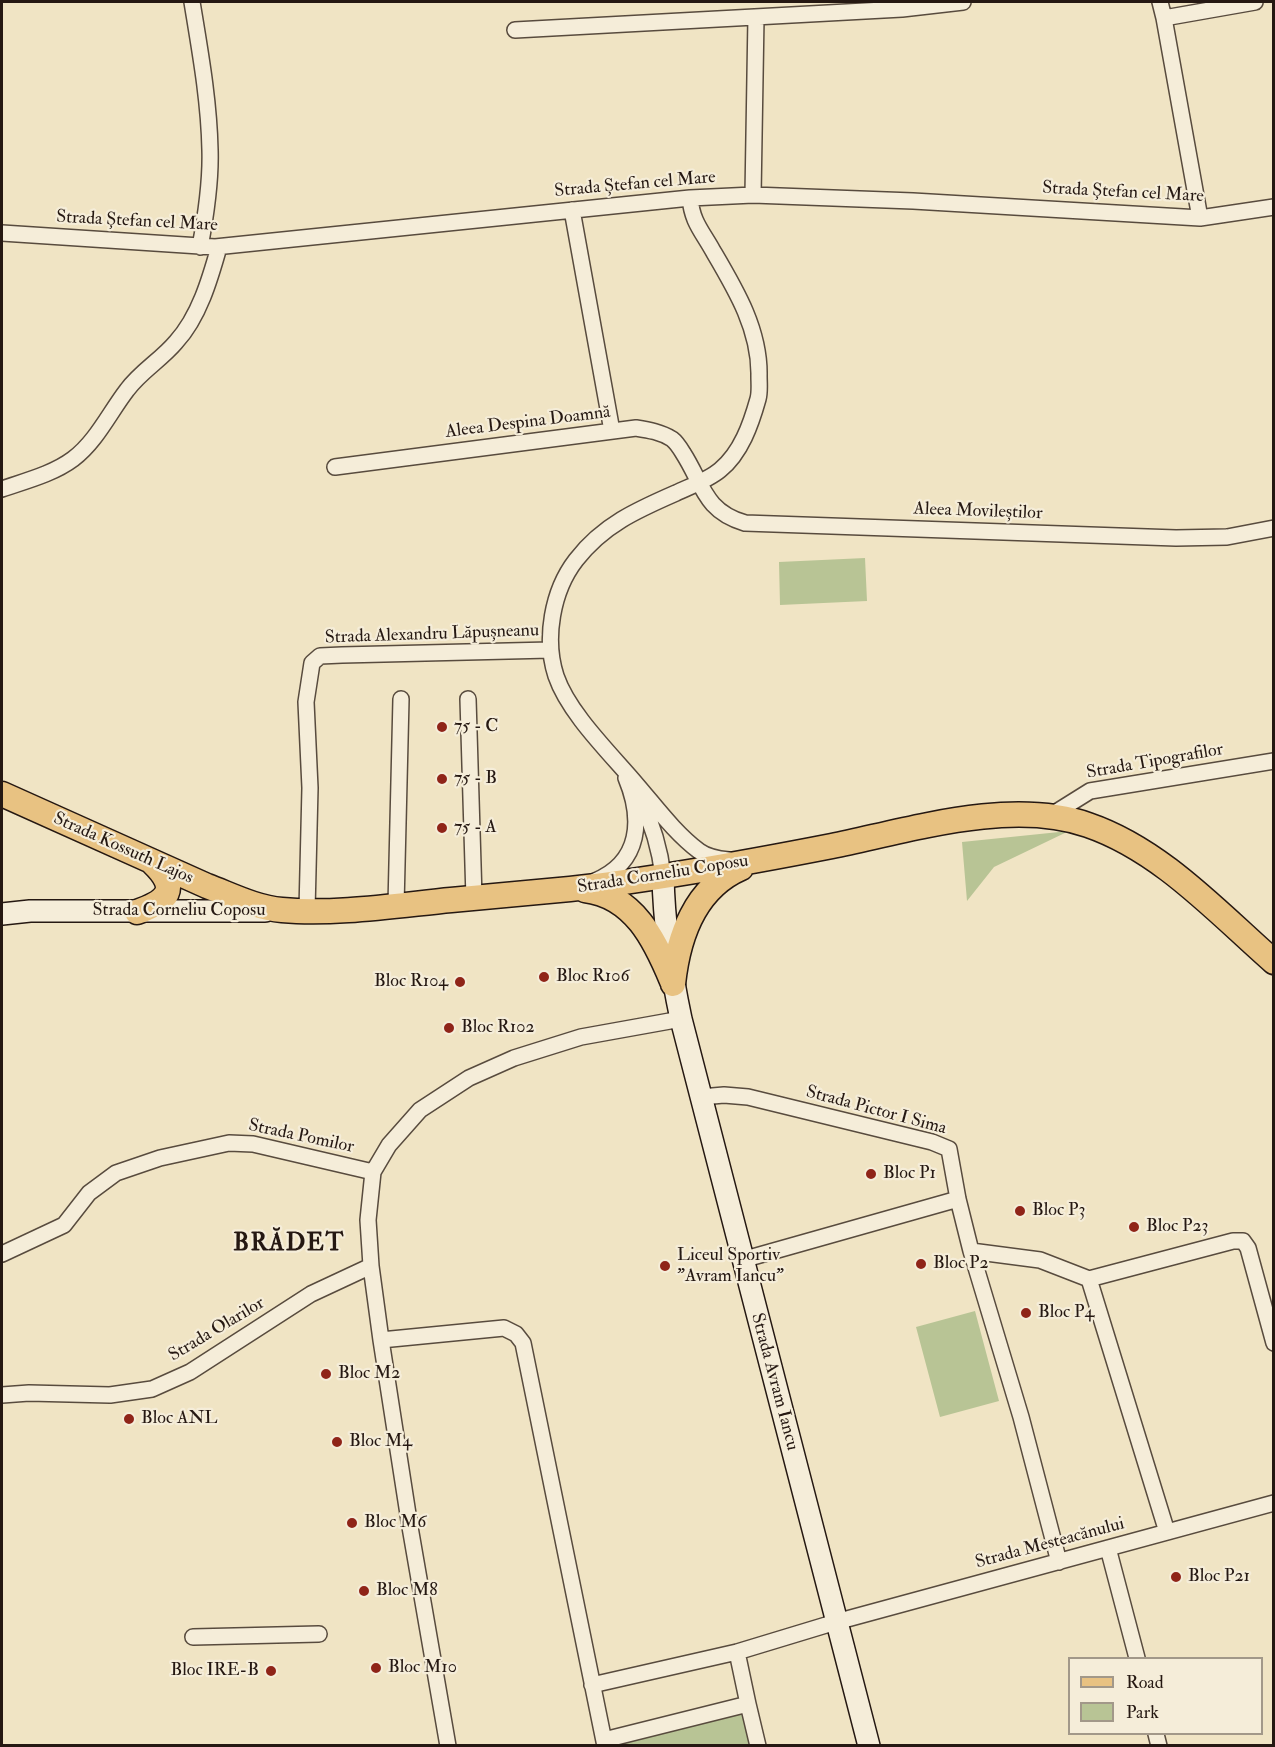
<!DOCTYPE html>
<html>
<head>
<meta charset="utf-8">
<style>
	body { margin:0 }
	#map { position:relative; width:1275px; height:1747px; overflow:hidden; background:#f0e4c4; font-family:"IM FELL Double Pica",serif }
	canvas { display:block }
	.frame { position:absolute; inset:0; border:3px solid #251812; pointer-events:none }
	.legend { position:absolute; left:1068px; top:1657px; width:195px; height:78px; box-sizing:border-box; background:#f5edd9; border:2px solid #a29889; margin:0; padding:8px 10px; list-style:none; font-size:18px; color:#251812 }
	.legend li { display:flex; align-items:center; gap:12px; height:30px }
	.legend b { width:30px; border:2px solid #a29889 }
</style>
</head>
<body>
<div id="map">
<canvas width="1275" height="1747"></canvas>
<div class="frame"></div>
<ul class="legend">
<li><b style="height:8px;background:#e8c282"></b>Road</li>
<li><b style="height:16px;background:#b8c495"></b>Park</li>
</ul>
</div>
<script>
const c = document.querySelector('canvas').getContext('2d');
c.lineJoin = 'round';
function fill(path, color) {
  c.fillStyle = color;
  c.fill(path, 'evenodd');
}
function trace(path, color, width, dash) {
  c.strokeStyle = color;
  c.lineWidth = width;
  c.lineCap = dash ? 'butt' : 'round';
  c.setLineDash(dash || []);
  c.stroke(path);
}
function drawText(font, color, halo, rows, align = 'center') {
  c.font = font + ' "IM FELL Double Pica",serif';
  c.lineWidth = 4.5;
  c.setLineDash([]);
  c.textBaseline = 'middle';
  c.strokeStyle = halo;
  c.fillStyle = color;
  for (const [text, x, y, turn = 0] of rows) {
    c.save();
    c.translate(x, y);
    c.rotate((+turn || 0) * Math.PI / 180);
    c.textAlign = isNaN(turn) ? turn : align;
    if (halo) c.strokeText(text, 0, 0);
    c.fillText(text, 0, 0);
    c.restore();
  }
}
fill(new Path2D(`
	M 865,558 L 867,601 L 780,605 L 779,562 Z
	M 1069,831 L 994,867 L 967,901 L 962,842 Z
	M 975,1311 L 999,1401 L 940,1417 L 916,1327 Z
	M 743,1710 L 751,1745 L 605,1746 Z`), '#b8c495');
const street = new Path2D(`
	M 192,2 C 200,51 209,100 210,150 C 211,182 206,215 200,247
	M 1160,2 L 1164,18 L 1200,218
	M 1164,18 L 1255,2
	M 515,30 L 902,9 L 963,2
	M 753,195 L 756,17
	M 690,198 C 692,222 702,231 713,251 C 736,290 760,330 759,376 C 759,384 760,392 758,399 C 751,424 741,453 720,470 C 708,480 691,486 676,493 C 637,510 603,525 576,560 C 552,591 544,639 556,676 C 569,714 611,754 637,785 C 656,807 675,833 699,851 C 707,857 718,859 729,860
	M 572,210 L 612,431
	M 2,233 L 215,247 L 690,198 L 753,195 L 913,201 L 1200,218 L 1274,207
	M 335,467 L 636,428 C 649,430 661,432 672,439 C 676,442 680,448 683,453 C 703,484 704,511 745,523 L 1176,538 L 1227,537 L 1274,528
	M 2,489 C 25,481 53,474 73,459 C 96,442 110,412 127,390 C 141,371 161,360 176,342 C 199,317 210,279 219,247
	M 468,699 L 474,898
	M 640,798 C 652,823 660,849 663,876
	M 1050,816 L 1090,791 L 1274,761
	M 595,881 C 641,862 643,819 626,778
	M 396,905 L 401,699
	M 307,910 L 310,788 L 306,702 L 312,663 L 320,656 L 342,655 L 550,650
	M 701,1097 L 724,1095 L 748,1097 L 932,1142 L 949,1149 L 958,1199 L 971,1251 L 1040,1260 L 1089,1279 L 1233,1241 L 1243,1241 L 1248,1248 L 1274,1343
	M 971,1251 L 1021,1417 L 1059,1562
	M 2,1254 L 64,1225 L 89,1193 L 116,1173 L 160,1158 L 229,1143 L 253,1144 L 373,1172
	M 742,1260 L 958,1199
	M 1089,1279 L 1167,1532
	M 381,1340 L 504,1328 L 516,1334 L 523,1343 L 605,1746
	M 2,1395 L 29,1393 L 110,1395 L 152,1389 L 190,1372 L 311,1294 L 371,1266
	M 1108,1548 L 1137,1658
	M 193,1637 L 319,1634
	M 737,1652 L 748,1704
	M 592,1685 L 737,1652 L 836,1622 L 1274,1503
	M 1156,1734 L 1159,1746
	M 604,1740 L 748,1704 L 758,1746
	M 448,1746 L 410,1527 L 381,1340 L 371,1266 L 368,1220 L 373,1172 L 389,1145 L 420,1110 L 469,1078 L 514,1058 L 581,1037 L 681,1019`);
const secondary = new Path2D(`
	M 663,876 C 664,925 671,972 681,1019 L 869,1746
	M 2,914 L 30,911 L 265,911`);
const primary = new Path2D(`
	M 2,794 L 207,886 C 231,895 256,908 282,910 C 334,915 399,905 451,900 C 491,896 530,893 570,889 C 658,879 745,863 832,846 C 910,830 1011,798 1088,825 C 1161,850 1217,912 1274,962
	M 585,890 C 634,896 655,940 672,981
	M 137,912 C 168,901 180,889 153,863
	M 673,984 C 678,937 695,888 741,868`);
trace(street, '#584b3e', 18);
trace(secondary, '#251812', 24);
trace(primary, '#251812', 27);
trace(street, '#f5edd9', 15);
trace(secondary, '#f5edd9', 21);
trace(primary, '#e8c282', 24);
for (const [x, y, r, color] of [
	[442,727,6,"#8f2418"],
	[442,779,6,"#8f2418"],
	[442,828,6,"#8f2418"],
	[544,977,6,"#8f2418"],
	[460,982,6,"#8f2418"],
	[449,1028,6,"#8f2418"],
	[871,1174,6,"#8f2418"],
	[1020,1211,6,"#8f2418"],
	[1134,1227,6,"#8f2418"],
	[921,1264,6,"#8f2418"],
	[665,1266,6,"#8f2418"],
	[1026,1313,6,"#8f2418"],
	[326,1374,6,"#8f2418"],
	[129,1419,6,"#8f2418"],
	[337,1442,6,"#8f2418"],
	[352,1523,6,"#8f2418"],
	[1176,1577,6,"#8f2418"],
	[364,1591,6,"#8f2418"],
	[376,1668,6,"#8f2418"],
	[271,1671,6,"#8f2418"]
]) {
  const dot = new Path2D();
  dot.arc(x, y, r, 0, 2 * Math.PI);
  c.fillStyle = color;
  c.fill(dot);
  trace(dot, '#f5edd9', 2);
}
drawText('18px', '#251812', '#f5edd9', [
	["Strada Ștefan cel Mare",635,185,-5],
	["Strada Ștefan cel Mare",1123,193,3],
	["Strada Ștefan cel Mare",137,222,3],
	["Aleea Despina Doamnă",528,423,-7],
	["Aleea Movileștilor",978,512,2],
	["Strada Alexandru Lăpușneanu",432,635,-2],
	["Strada Tipografilor",1155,762,-10],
	["Strada Kossuth Lajos",123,849,24],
	["Strada Corneliu Coposu",663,875,-9],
	["Strada Corneliu Coposu",179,911],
	["Strada Pictor I Sima",876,1111,15],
	["Strada Pomilor",301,1137,12],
	["Strada Olarilor",217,1330,-31],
	["Strada Avram Iancu",774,1382,75],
	["Strada Mesteacănului",1050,1544,-15]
]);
drawText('18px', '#251812', '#f5edd9', [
	["75 - C",454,727],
	["75 - B",454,779],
	["75 - A",454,828],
	["Bloc R106",556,977],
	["Bloc R104",448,982,"right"],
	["Bloc R102",461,1028],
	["Bloc P1",883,1174],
	["Bloc P3",1032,1211],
	["Bloc P23",1146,1227],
	["Liceul Sportiv",677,1256],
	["\"Avram Iancu\"",677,1277],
	["Bloc P2",933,1264],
	["Bloc P4",1038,1313],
	["Bloc M2",338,1374],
	["Bloc ANL",141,1419],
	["Bloc M4",349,1442],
	["Bloc M6",364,1523],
	["Bloc P21",1188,1577],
	["Bloc M8",376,1591],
	["Bloc M10",388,1668],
	["Bloc IRE-B",259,1671,"right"]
], 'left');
c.letterSpacing = '1.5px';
drawText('bold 24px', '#251812', '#f5edd9', [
	["BRĂDET",289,1245]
]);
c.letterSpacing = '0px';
</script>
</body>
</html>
